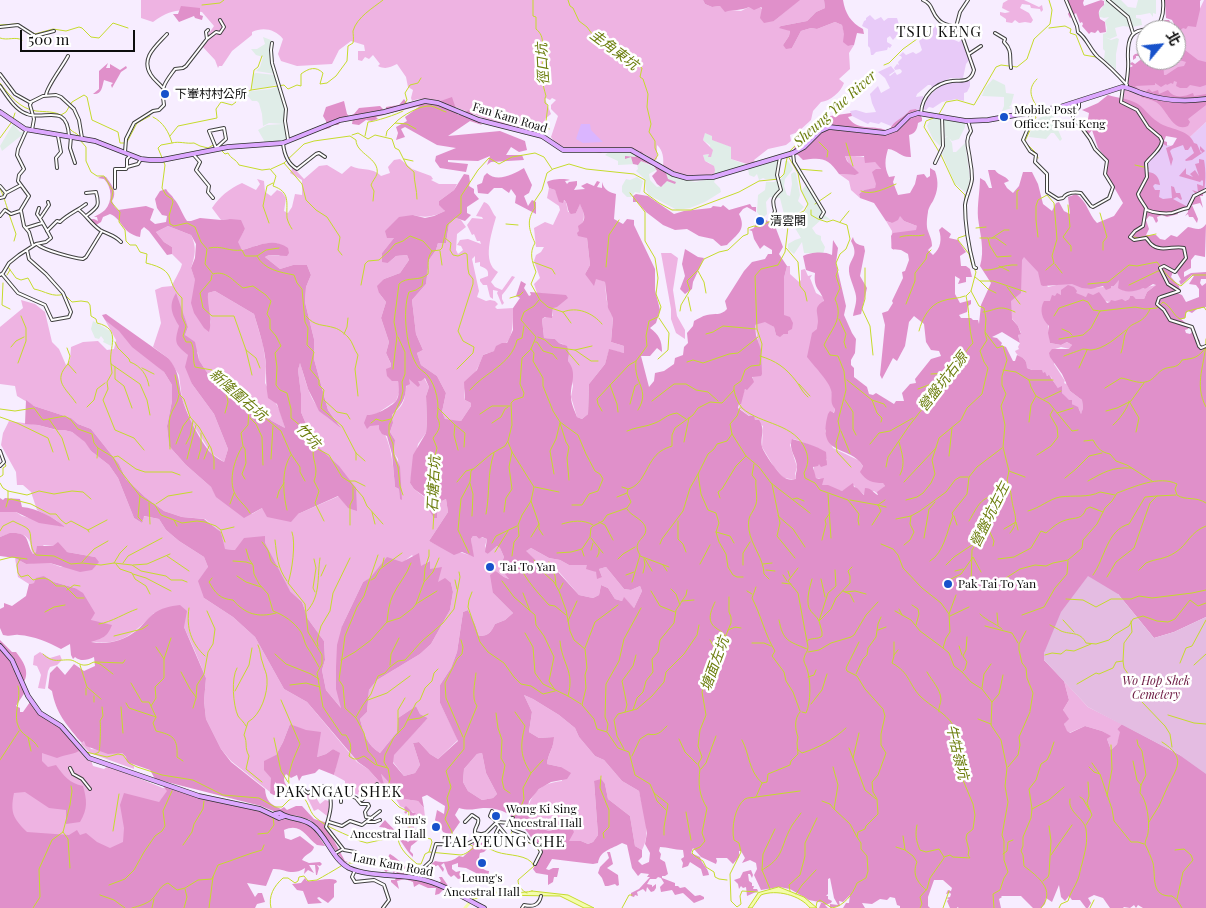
<!DOCTYPE html>
<html>
<head>
<meta charset="utf-8">
<style>
	body { margin:0 }
	#map { position:relative; width:1206px; height:908px; overflow:hidden; background:#f7edff; font-family:"Playfair Display","Noto Sans TC",serif }
	canvas { display:block }
	.north { position:absolute; left:1136px; top:20px; width:50px; height:50px; box-sizing:border-box; background:#fff; border:1px solid #9e9e9e; border-radius:50%; rotate:62deg; font-size:14px; font-weight:700; line-height:20px; text-align:center; color:#0d0d0d }
	.north::after { content:''; display:block; margin:auto; width:18px; height:22px; background:#1752cb; clip-path:polygon(50% 0,100% 100%,50% 72%,0 100%) }
	.scale { position:absolute; left:20px; top:30px; width:115px; height:22px; box-sizing:border-box; border:2px solid #0d0d0d; border-top:0; padding-left:6px; font-size:15px; line-height:18px; white-space:nowrap; color:#0d0d0d; -webkit-text-stroke:4px #fff; paint-order:stroke }
</style>
</head>
<body>
<div id="map">
<canvas width="1206" height="908"></canvas>
<div class="north">北</div>
<div class="scale">500 m</div>
</div>
<script>
const c = document.querySelector('canvas').getContext('2d');
c.lineJoin = 'round';
function fill(path, color) {
  c.fillStyle = color;
  c.fill(path, 'evenodd');
}
function trace(path, color, width, dash) {
  c.strokeStyle = color;
  c.lineWidth = width;
  c.lineCap = dash ? 'butt' : 'round';
  c.setLineDash(dash || []);
  c.stroke(path);
}
function drawText(font, color, halo, rows, align = 'center') {
  c.font = font + ' "Playfair Display","Noto Sans TC",serif';
  c.lineWidth = 5;
  c.setLineDash([]);
  c.textBaseline = 'middle';
  c.strokeStyle = halo;
  c.fillStyle = color;
  for (const [text, x, y, turn = 0] of rows) {
    c.save();
    c.translate(x, y);
    c.rotate((+turn || 0) * Math.PI / 180);
    c.textAlign = isNaN(turn) ? turn : align;
    if (halo) c.strokeText(text, 0, 0);
    c.fillText(text, 0, 0);
    c.restore();
  }
}
fill(new Path2D(`
	M 1104,0 L 1108,0 L 1126,16 L 1130,27 L 1123,26 L 1115,28 L 1117,36 L 1110,39 L 1105,37 L 1111,40 L 1117,38 L 1119,39 L 1116,54 L 1116,70 L 1104,59 L 1105,51 L 1103,49 L 1103,34 L 1106,33 L 1107,28 L 1105,21 L 1109,17 L 1104,18 L 1097,16 L 1105,3 Z
	M 1109,0 L 1121,0 L 1128,7 L 1136,8 L 1138,0 L 1156,0 L 1156,14 L 1153,13 L 1153,17 L 1150,13 L 1140,15 L 1136,15 L 1136,18 L 1141,19 L 1142,25 L 1132,27 L 1130,19 Z
	M 263,37 L 271,40 L 272,42 L 270,51 L 275,74 L 256,71 L 260,67 L 263,57 L 256,55 L 251,49 L 257,49 L 265,44 Z
	M 256,73 L 275,75 L 278,83 L 271,87 L 251,89 L 253,74 Z
	M 993,79 L 1005,85 L 1006,93 L 1014,94 L 1011,105 L 1009,107 L 1012,108 L 1002,111 L 1004,106 L 1004,97 L 982,96 L 985,88 Z
	M 279,86 L 286,109 L 285,124 L 269,123 L 263,126 L 262,114 L 259,103 L 257,101 L 252,101 L 246,94 L 251,91 L 271,89 Z
	M 1051,111 L 1056,121 L 1056,125 L 1062,139 L 1060,141 L 1054,133 L 1051,133 L 1046,139 L 1029,137 L 1033,122 Z
	M 936,118 L 941,118 L 943,135 L 941,147 L 933,139 L 927,126 L 930,120 Z
	M 944,120 L 965,123 L 965,127 L 959,139 L 952,141 L 949,138 L 952,143 L 953,152 L 956,152 L 965,143 L 970,179 L 967,191 L 965,192 L 955,184 L 942,154 L 945,147 L 945,138 L 948,136 L 945,137 Z
	M 13,124 L 20,132 L 24,132 L 22,135 L 2,151 L 0,146 Z
	M 283,124 L 285,126 L 287,140 L 266,144 L 258,130 L 267,125 Z
	M 705,132 L 712,135 L 713,140 L 732,147 L 731,159 L 747,165 L 714,175 L 715,170 L 710,163 L 705,161 L 703,155 L 709,154 L 711,157 L 710,145 L 703,140 Z
	M 609,152 L 627,152 L 636,154 L 645,163 L 658,169 L 649,174 L 650,180 L 657,187 L 664,185 L 663,170 L 680,179 L 695,182 L 716,178 L 714,182 L 720,188 L 721,192 L 705,202 L 690,208 L 677,210 L 649,195 L 646,190 L 645,179 L 636,171 L 638,169 L 637,164 L 618,165 L 618,161 L 605,155 Z
	M 779,158 L 776,173 L 776,179 L 765,179 L 763,178 L 759,180 L 757,174 L 754,177 L 749,175 L 748,168 Z
	M 785,161 L 788,161 L 793,169 L 785,179 L 784,186 L 787,195 L 790,196 L 792,184 L 791,174 L 794,172 L 796,173 L 800,195 L 798,201 L 804,207 L 798,213 L 785,218 L 780,198 L 770,197 L 766,202 L 767,214 L 764,217 L 760,216 L 757,212 L 758,195 L 765,190 L 766,182 L 774,182 L 781,179 L 785,171 Z
	M 637,177 L 643,181 L 640,193 L 635,192 L 631,197 L 627,197 L 622,192 L 622,186 L 626,179 L 630,180 Z
	M 808,183 L 824,212 L 823,214 L 831,220 L 822,219 L 812,228 L 816,234 L 821,236 L 821,240 L 825,247 L 823,254 L 804,253 L 802,242 L 794,254 L 788,249 L 788,244 L 795,240 L 801,238 L 795,228 L 792,228 L 790,226 L 790,219 L 804,213 L 807,208 L 807,203 L 801,191 Z
	M 93,321 L 110,331 L 114,341 L 111,346 L 103,342 L 104,340 L 101,336 L 99,339 L 95,338 L 91,329 Z`), '#e0ede8');
fill(new Path2D(`
	M 870,15 L 875,20 L 881,17 L 884,21 L 888,18 L 897,18 L 901,31 L 893,40 L 890,36 L 887,38 L 887,42 L 892,45 L 890,48 L 888,47 L 887,50 L 876,52 L 873,55 L 871,55 L 870,48 L 868,46 L 868,29 L 862,26 L 864,21 L 866,20 L 866,18 Z
	M 938,24 L 940,24 L 937,28 L 941,32 L 943,40 L 952,39 L 959,42 L 963,38 L 970,59 L 966,64 L 963,78 L 950,78 L 932,88 L 931,85 L 928,85 L 917,94 L 916,97 L 923,96 L 925,100 L 941,85 L 949,83 L 969,81 L 970,81 L 970,86 L 967,92 L 964,93 L 964,101 L 956,99 L 942,102 L 933,108 L 929,107 L 926,110 L 920,108 L 919,111 L 906,115 L 891,126 L 881,122 L 879,124 L 870,122 L 868,124 L 852,116 L 850,111 L 856,110 L 866,113 L 876,112 L 872,103 L 870,94 L 878,86 L 881,93 L 890,88 L 885,78 L 878,72 L 891,66 L 895,71 L 889,75 L 890,76 L 895,72 L 897,75 L 901,73 L 902,71 L 900,69 L 895,70 L 894,68 L 897,64 L 899,65 L 898,62 L 902,58 L 901,56 L 899,56 L 903,52 L 906,55 L 913,52 L 916,54 L 920,52 L 922,50 L 919,41 Z
	M 1206,122 L 1206,188 L 1193,195 L 1188,207 L 1173,212 L 1140,193 L 1147,163 L 1152,156 L 1163,144 L 1172,146 L 1177,138 L 1190,137 Z`), '#e8caf8');
fill(new Path2D(`
	M 141,0 L 703,0 L 705,4 L 712,7 L 720,6 L 730,10 L 741,11 L 749,7 L 760,7 L 774,21 L 799,0 L 824,0 L 825,8 L 816,12 L 807,21 L 781,26 L 790,31 L 789,36 L 783,45 L 792,48 L 801,31 L 811,28 L 817,29 L 835,22 L 842,25 L 848,46 L 854,45 L 849,53 L 850,69 L 839,79 L 844,83 C 841,92 830,101 821,102 L 813,111 L 811,120 L 798,132 L 790,135 L 791,141 L 786,145 L 768,149 L 754,160 L 756,164 L 748,166 L 747,164 L 731,159 L 731,147 L 712,140 L 712,136 L 705,133 L 703,140 L 713,150 L 711,157 L 708,157 L 709,154 L 703,155 L 705,161 L 714,166 L 715,170 L 714,176 C 690,178 684,177 663,166 C 664,159 663,150 657,145 L 657,159 L 654,161 C 641,148 623,147 605,149 L 601,153 C 585,150 560,153 551,137 L 558,116 L 551,109 L 551,105 L 556,100 L 552,98 L 550,100 L 546,98 L 545,99 L 551,114 L 545,119 L 547,126 L 549,128 L 542,134 L 487,122 L 481,117 C 463,111 430,93 412,101 L 411,98 L 413,90 L 408,87 L 406,77 L 397,64 C 390,67 386,70 378,66 L 380,64 L 373,55 L 369,59 L 365,57 L 362,61 L 358,60 L 358,51 L 365,51 L 364,45 L 351,41 L 339,50 L 332,64 L 297,66 L 281,61 L 278,54 L 283,39 C 275,29 263,27 252,32 L 252,35 L 232,51 L 222,66 L 219,66 L 218,68 L 215,60 L 201,45 L 214,26 L 202,12 C 179,10 173,8 153,22 L 141,18 Z
	M 1008,0 L 1024,0 L 1039,7 L 1042,5 L 1043,10 L 1041,12 L 1040,9 L 1031,8 L 1030,5 L 1022,4 L 1020,8 L 1029,13 L 1033,20 L 1031,23 L 1025,22 L 1019,23 L 1015,20 L 1012,23 L 1006,22 L 1006,19 L 1000,15 L 1000,12 L 1005,13 L 1010,12 L 1002,8 L 1003,3 Z
	M 1204,0 L 1206,0 L 1206,97 L 1183,100 L 1146,93 L 1128,85 L 1129,69 L 1141,61 L 1146,52 L 1146,60 L 1176,60 L 1176,30 L 1167,30 L 1195,19 Z
	M 1124,88 L 1145,97 L 1206,101 L 1206,122 L 1190,137 L 1156,127 L 1123,100 Z
	M 845,156 C 859,156 873,155 881,169 L 875,189 L 864,190 L 859,194 L 860,198 L 851,190 L 849,181 L 839,174 L 855,175 Z
	M 400,159 L 412,169 L 431,176 L 433,179 L 431,180 L 439,184 L 457,184 L 454,190 L 439,201 L 445,211 C 433,217 426,218 413,215 L 382,253 L 388,263 L 396,256 L 407,255 L 409,260 L 400,273 L 384,279 L 379,293 L 386,302 L 381,318 L 389,342 L 386,353 L 398,380 L 400,390 L 396,401 L 373,416 L 370,425 L 380,425 C 392,444 393,464 395,487 L 399,489 L 400,499 L 398,459 L 394,453 L 395,440 L 390,432 L 393,423 L 392,415 C 395,412 399,409 401,406 C 407,398 404,387 409,379 L 417,381 L 424,378 L 429,387 L 426,396 L 427,422 L 426,433 L 418,444 L 410,483 L 414,489 L 428,500 L 437,518 L 437,512 L 442,501 L 446,499 L 448,512 L 429,541 L 441,547 L 473,556 L 471,539 L 473,536 L 476,536 L 479,539 L 481,537 L 487,539 L 485,546 L 488,554 L 497,546 L 500,548 L 504,557 L 500,567 L 509,563 L 516,570 L 504,568 L 510,579 L 504,577 L 496,571 L 493,593 L 513,613 L 505,620 L 495,624 C 491,632 489,636 479,636 L 475,624 L 468,610 L 463,612 L 457,652 L 451,668 L 440,685 L 440,703 L 458,740 L 438,759 L 430,754 L 419,742 L 413,743 L 420,765 L 415,773 L 404,776 L 393,762 L 393,755 L 428,718 L 420,714 L 416,706 L 398,718 L 397,732 L 380,753 C 367,745 364,734 360,719 L 367,712 L 369,690 L 377,680 L 420,654 L 431,644 L 450,610 L 453,592 L 451,583 L 438,583 L 430,569 L 429,561 L 421,567 L 412,555 L 402,563 L 363,582 L 342,626 L 342,709 L 326,690 L 322,670 L 325,660 L 324,641 L 308,619 L 302,602 L 290,591 L 235,550 L 224,549 L 221,532 L 205,519 L 182,517 L 164,511 L 145,497 L 126,479 L 119,464 L 91,429 L 78,424 L 71,418 L 34,406 L 17,396 L 15,386 L 0,384 L 0,327 L 23,308 L 21,300 L 35,304 L 45,312 L 52,342 L 59,349 L 66,365 L 70,360 L 71,347 L 83,342 L 98,341 L 107,350 L 114,349 L 116,340 L 105,320 L 113,325 L 164,372 L 172,385 L 172,401 L 167,426 L 169,446 L 186,465 L 211,487 L 217,497 L 252,514 L 262,508 L 298,514 L 339,496 L 348,508 L 324,453 L 314,443 L 301,412 L 301,394 L 298,370 L 300,362 C 308,391 312,410 340,426 L 328,410 L 314,359 L 314,339 L 305,302 L 306,287 L 311,275 L 307,265 L 293,265 L 280,269 L 265,257 L 269,255 L 279,256 L 288,249 C 273,237 258,246 242,250 L 237,242 L 245,229 L 230,219 L 221,220 L 212,208 C 220,196 229,189 242,183 L 256,190 L 260,184 L 257,179 L 264,181 L 265,192 L 271,196 L 277,190 L 282,192 L 286,198 L 284,211 L 288,213 L 292,207 L 295,194 L 302,195 L 302,180 L 290,173 L 293,167 L 304,179 L 319,166 L 327,165 L 342,174 L 351,166 C 361,171 373,167 381,176 L 390,173 L 388,167 L 394,160 Z
	M 549,188 L 555,190 L 559,198 L 566,202 L 568,212 L 576,213 L 580,203 C 583,211 586,215 582,224 L 587,238 L 590,265 L 585,274 L 605,282 C 606,293 606,308 613,317 L 611,342 L 624,346 L 624,353 L 609,350 L 605,364 L 589,384 L 588,414 L 582,419 L 577,417 L 571,397 L 573,386 L 568,361 L 569,354 L 563,344 L 559,343 L 555,339 L 544,338 L 542,319 L 546,317 L 553,316 L 553,307 L 543,293 L 537,293 L 534,284 L 540,278 L 534,261 L 536,255 L 541,252 L 544,247 L 536,247 L 534,228 L 545,222 L 553,225 L 560,210 L 559,206 L 547,198 Z
	M 484,202 C 491,204 491,212 496,217 C 492,232 481,263 498,272 L 491,282 L 495,287 L 502,290 L 512,276 L 515,277 C 510,284 507,289 502,295 L 502,299 L 504,303 L 502,305 L 497,293 L 498,291 L 493,290 L 493,299 L 490,297 L 487,285 L 483,285 L 480,281 L 480,279 L 488,276 C 489,269 485,268 480,266 L 480,262 L 475,263 L 475,256 L 472,259 L 479,291 L 477,297 L 486,301 L 490,300 L 495,301 L 498,304 L 495,307 L 497,309 L 513,308 C 513,326 514,345 494,351 C 490,353 487,353 483,355 C 481,360 479,366 476,371 C 469,380 462,386 465,400 L 471,403 L 471,406 L 461,421 L 445,420 L 442,412 L 446,393 L 437,376 L 421,365 L 417,353 L 423,350 L 416,334 L 412,300 L 426,284 L 429,260 L 436,250 L 438,243 L 446,243 L 449,224 L 456,218 L 461,220 L 466,227 L 457,234 L 456,250 L 458,254 L 463,250 L 461,246 L 457,245 L 460,240 L 468,239 L 481,244 L 480,241 L 477,241 L 474,234 L 472,235 L 467,225 L 472,218 L 483,219 L 482,217 L 476,216 Z
	M 900,215 L 904,221 L 917,226 L 917,230 L 898,241 L 894,250 L 891,248 L 892,231 L 886,221 L 892,223 Z
	M 168,226 L 191,235 C 197,247 195,256 191,268 L 211,325 L 207,303 L 208,293 L 215,291 L 254,314 L 263,345 L 266,366 L 265,383 L 280,411 L 285,428 L 272,421 L 244,399 L 210,377 L 199,360 L 198,353 L 185,335 L 188,327 L 175,294 L 179,326 L 188,355 L 192,384 L 214,414 L 228,449 L 224,462 L 211,453 L 192,423 L 182,399 L 179,375 L 168,358 L 153,347 L 161,323 L 155,290 L 162,287 L 172,286 C 175,278 180,272 182,264 L 172,254 L 172,247 L 164,242 L 156,232 Z
	M 1023,248 L 1048,287 L 1073,281 C 1089,295 1094,284 1111,288 L 1111,286 L 1114,286 L 1120,278 L 1120,289 L 1126,291 L 1143,288 L 1145,289 L 1147,287 L 1156,285 L 1147,292 L 1144,299 L 1136,299 L 1130,296 L 1129,299 C 1116,306 1105,302 1093,295 L 1086,297 L 1062,292 L 1048,324 L 1050,343 L 1061,345 L 1067,342 L 1072,345 L 1070,349 L 1061,347 L 1055,349 L 1054,364 L 1065,381 L 1064,382 L 1065,384 L 1067,383 L 1070,391 L 1082,400 L 1083,408 L 1081,415 L 1079,409 C 1070,404 1056,387 1051,377 L 1027,368 C 1027,355 1019,360 1015,351 L 1019,349 L 1018,347 L 1020,343 L 1018,335 L 1021,333 L 1018,326 L 1002,306 L 1019,267 Z
	M 661,253 L 671,253 L 678,258 L 673,290 L 677,316 L 685,330 L 685,339 L 676,333 L 671,319 L 671,309 Z
	M 787,266 L 790,266 L 790,274 L 799,282 L 801,280 L 801,270 L 805,269 L 808,276 L 812,275 L 810,278 L 816,293 L 823,297 L 824,302 L 818,322 L 835,409 L 825,431 L 833,448 L 858,460 L 863,466 L 861,470 L 883,482 L 885,486 L 879,495 L 874,491 L 865,495 L 855,488 L 854,485 L 842,491 L 822,485 L 821,479 L 816,478 L 814,474 L 814,466 L 827,460 L 820,449 C 810,446 803,441 793,439 L 790,445 L 797,467 L 795,474 L 796,480 L 784,478 L 774,467 L 762,447 L 763,426 L 739,408 L 744,391 L 752,380 L 759,346 L 755,325 L 765,321 L 774,327 L 776,335 L 781,336 L 784,334 L 784,278 Z
	M 9,421 L 38,425 L 56,430 L 64,430 L 72,432 L 86,442 L 91,451 L 109,465 L 118,478 L 134,518 L 142,523 L 143,516 L 159,519 L 166,530 L 179,541 L 204,557 L 208,567 L 204,598 L 233,617 L 255,637 L 284,689 L 307,702 L 357,762 L 368,769 L 384,787 L 380,773 L 404,799 L 418,801 L 424,808 L 425,817 L 421,822 L 413,812 L 400,806 L 393,794 L 385,788 L 366,786 L 359,795 L 345,790 L 345,781 L 334,775 L 339,753 L 333,749 L 326,754 L 317,757 L 306,731 L 290,724 L 283,742 L 276,755 L 270,792 L 231,761 L 221,749 L 206,719 L 204,701 L 206,678 L 194,649 L 184,627 L 154,613 C 133,634 121,647 88,641 L 91,620 L 94,613 L 75,588 L 54,582 L 44,576 L 34,583 L 29,584 L 18,577 L 15,558 L 26,564 L 41,562 L 50,563 L 61,567 L 95,557 L 67,552 L 53,546 L 44,545 L 33,554 C 31,550 31,547 30,542 C 25,530 9,533 0,537 L 0,512 L 16,512 L 22,516 L 64,527 L 56,520 L 37,510 L 31,492 L 23,485 L 17,485 L 16,472 L 1,445 L 3,433 Z
	M 531,548 L 549,558 L 560,560 L 569,565 L 587,565 L 602,577 L 599,569 L 606,567 L 624,589 L 631,590 L 640,586 L 642,591 L 634,608 L 624,598 L 622,601 L 615,599 L 608,588 L 601,585 L 599,595 L 593,598 L 579,595 L 559,572 L 543,567 L 525,551 Z
	M 40,652 L 50,658 L 60,655 L 62,660 L 57,665 L 50,667 L 48,671 L 45,689 L 38,688 L 41,675 L 37,666 L 33,665 L 34,656 Z
	M 1064,681 L 1088,707 L 1122,724 L 1117,729 L 1121,732 L 1117,744 L 1111,750 L 1107,739 L 1110,736 L 1102,731 L 1085,726 L 1069,733 L 1066,731 L 1064,724 L 1066,721 L 1063,710 L 1069,700 Z
	M 524,695 L 533,699 L 559,715 L 575,728 L 579,737 L 595,756 L 604,760 L 622,781 L 639,791 C 643,810 652,832 642,850 L 635,846 L 630,816 L 608,799 L 605,784 L 594,781 L 598,835 L 593,842 L 588,844 L 581,841 L 568,841 L 561,827 L 548,831 L 536,824 L 527,814 C 530,793 541,783 562,781 L 561,767 L 547,764 C 548,754 554,747 554,737 L 539,738 L 529,732 L 532,712 Z
	M 85,740 L 91,749 C 99,750 119,749 123,754 C 127,758 129,762 134,766 L 134,769 L 90,753 L 81,744 Z
	M 44,747 L 80,750 L 86,759 L 91,760 L 93,766 L 104,769 L 108,766 L 111,767 L 163,788 L 170,789 L 72,908 L 0,908 L 0,796 Z
	M 482,753 L 486,773 L 497,794 L 493,798 L 482,800 L 468,791 L 463,782 L 464,769 L 477,754 Z
	M 321,788 L 324,789 L 327,794 L 318,793 L 315,796 L 320,804 L 325,800 L 329,801 L 329,814 L 327,816 L 318,809 L 314,811 L 307,797 L 299,794 L 303,790 L 306,793 L 312,793 Z`), '#eeb3e2');
fill(new Path2D(`
	M 703,0 L 800,0 L 774,21 L 764,23 L 760,18 L 762,8 L 761,7 L 754,10 L 749,7 C 741,11 733,9 725,12 L 720,6 L 712,7 L 705,4 Z
	M 824,0 L 843,0 C 845,13 851,23 863,29 L 864,34 L 857,33 L 854,45 L 848,46 L 843,42 L 844,34 L 842,25 L 835,22 L 817,29 L 811,28 L 801,31 L 792,48 L 786,49 L 783,45 L 789,36 L 790,31 L 779,28 L 781,26 L 807,21 L 816,12 L 825,8 Z
	M 1066,0 L 1084,0 L 1083,3 L 1084,6 L 1101,0 L 1104,1 L 1104,5 C 1098,10 1098,12 1100,19 L 1105,22 L 1106,32 L 1100,33 L 1098,30 L 1095,33 L 1091,32 L 1089,34 L 1082,26 L 1083,24 L 1082,22 L 1080,23 L 1076,13 L 1070,18 L 1068,14 L 1070,10 Z
	M 1165,0 L 1201,0 L 1200,1 L 1200,10 L 1196,27 L 1188,26 L 1186,29 L 1183,28 L 1176,34 L 1176,30 L 1168,30 L 1167,27 L 1164,27 L 1163,25 L 1166,25 L 1164,21 L 1165,20 L 1169,20 L 1171,24 L 1174,24 L 1172,20 L 1166,18 Z
	M 181,6 L 200,8 L 200,15 L 203,16 L 202,20 L 195,18 L 194,16 L 179,22 L 173,14 L 178,14 Z
	M 1181,47 L 1198,60 L 1206,62 L 1206,85 L 1200,87 L 1190,85 L 1187,88 L 1180,88 L 1176,86 L 1177,82 L 1174,81 L 1173,84 L 1171,83 L 1167,85 L 1166,84 L 1161,87 L 1155,83 L 1155,85 L 1135,86 L 1143,93 L 1149,89 L 1152,92 L 1158,90 L 1159,94 L 1168,90 C 1174,99 1184,97 1193,93 L 1194,96 L 1206,94 L 1206,105 L 1188,119 L 1190,122 L 1188,126 C 1173,133 1167,109 1156,102 C 1152,100 1146,98 1141,97 L 1142,93 L 1139,95 L 1129,90 L 1126,80 L 1129,68 L 1133,66 L 1130,64 L 1132,62 L 1135,64 L 1144,57 L 1142,56 L 1136,56 L 1136,58 L 1133,60 L 1133,56 L 1135,54 L 1146,52 L 1146,60 L 1163,60 L 1164,75 L 1166,75 L 1178,67 L 1184,66 L 1186,62 L 1176,59 L 1176,52 Z
	M 108,63 L 106,68 L 110,68 L 110,64 L 120,70 L 126,66 L 127,68 L 121,72 L 112,88 L 111,85 L 113,83 L 104,80 C 102,87 102,95 93,94 L 99,89 L 99,71 Z
	M 1108,95 C 1117,98 1126,98 1134,102 C 1144,106 1149,117 1158,122 C 1169,130 1189,129 1194,143 L 1197,144 L 1201,153 L 1202,152 L 1200,150 L 1200,146 L 1205,151 L 1192,160 L 1186,161 L 1185,160 L 1194,153 L 1191,146 L 1188,150 L 1185,150 L 1183,145 L 1172,149 L 1170,151 L 1173,159 L 1171,166 L 1166,148 L 1173,145 L 1177,138 L 1166,136 L 1164,141 L 1167,142 L 1167,146 L 1163,144 C 1157,154 1144,158 1148,172 C 1156,173 1159,177 1160,185 L 1155,184 L 1153,186 L 1155,190 L 1160,190 L 1159,197 L 1163,199 L 1172,198 L 1171,186 L 1174,187 L 1176,193 L 1180,193 L 1182,199 L 1181,200 L 1177,197 L 1173,199 L 1188,207 L 1196,194 L 1192,190 L 1198,192 L 1197,184 L 1203,186 L 1203,181 L 1202,180 L 1200,182 L 1179,176 L 1186,168 L 1186,174 L 1193,177 L 1190,174 L 1195,170 L 1199,176 L 1195,164 L 1199,163 L 1199,159 L 1204,160 C 1206,170 1206,186 1203,194 L 1203,196 L 1200,196 L 1203,208 L 1200,203 L 1192,205 L 1198,219 L 1197,223 L 1193,217 L 1189,217 L 1188,214 L 1185,216 L 1188,212 L 1188,207 L 1178,212 L 1178,214 L 1167,217 L 1162,215 L 1157,217 L 1158,221 L 1156,223 L 1153,217 L 1149,216 L 1146,220 L 1149,229 L 1146,235 L 1156,235 L 1160,239 L 1165,240 L 1171,235 L 1177,237 L 1188,227 C 1195,228 1201,232 1206,224 L 1205,257 L 1195,255 L 1191,260 L 1191,268 L 1184,272 L 1184,277 L 1191,273 L 1206,272 L 1206,279 L 1201,279 L 1200,283 L 1202,286 L 1206,283 L 1206,307 L 1197,309 L 1192,313 L 1188,311 L 1186,313 L 1185,318 L 1181,319 L 1189,326 L 1188,329 L 1185,330 L 1186,333 L 1190,334 L 1194,330 L 1196,332 L 1196,336 L 1200,341 L 1196,345 L 1202,347 L 1206,345 L 1206,617 L 1174,632 L 1154,638 L 1118,594 L 1044,653 L 1044,660 L 1064,681 L 1069,700 L 1063,710 L 1069,719 L 1064,724 L 1067,731 L 1070,733 L 1085,726 L 1102,731 L 1111,736 L 1107,739 L 1111,750 L 1117,744 L 1120,732 L 1117,729 L 1122,724 L 1206,769 L 1206,908 L 1143,908 L 1138,905 L 1136,908 L 1134,905 L 1130,908 L 1124,907 L 1123,908 L 1110,908 L 1103,898 L 1094,895 L 1088,898 L 1091,903 L 1088,908 L 1086,908 L 1080,900 L 1072,900 L 1069,896 L 1065,901 L 1061,897 L 1059,885 L 1052,902 L 1046,898 L 1045,904 L 1041,908 L 1033,908 L 1021,896 C 1018,896 1003,896 1001,896 L 1002,897 L 999,899 L 1001,908 L 959,908 L 957,907 L 957,908 L 950,908 L 947,901 L 949,899 L 946,898 L 950,897 L 951,894 L 950,893 L 946,894 L 948,890 L 951,891 L 952,888 L 943,880 L 934,880 L 928,897 L 928,906 L 930,908 L 900,908 L 900,906 L 897,905 L 895,898 L 890,897 L 887,900 L 880,899 L 872,904 L 862,903 L 865,908 L 843,908 L 846,903 L 849,903 L 850,895 L 843,902 L 839,901 L 840,906 L 830,908 L 830,904 L 838,905 L 834,898 L 830,878 L 828,879 L 828,894 L 826,896 L 828,896 L 828,899 L 832,901 L 831,903 L 825,905 L 828,908 L 819,908 L 821,903 L 824,903 L 809,900 L 790,889 L 779,887 L 761,890 L 754,875 L 757,869 L 756,863 L 750,860 L 742,863 L 745,858 L 741,851 L 739,851 L 739,857 L 733,864 L 727,858 L 716,858 L 717,861 L 716,864 L 701,857 L 693,848 L 691,853 L 700,857 C 702,865 708,867 709,875 L 703,876 L 701,869 L 690,862 L 688,866 L 682,868 L 683,863 L 681,859 L 684,857 L 683,850 C 674,850 668,847 660,847 L 659,851 L 661,854 L 660,859 L 665,862 L 668,874 L 665,876 L 662,876 L 662,878 L 675,883 L 675,886 L 678,886 L 680,888 L 685,887 L 695,896 L 700,895 L 704,897 L 704,899 L 694,903 L 683,893 L 675,895 L 672,890 L 661,892 L 660,887 L 664,883 L 661,878 L 658,877 L 656,879 L 650,879 L 647,884 L 652,885 L 652,887 L 656,884 L 656,888 L 654,891 L 651,892 L 647,887 L 646,892 L 643,889 L 637,892 L 638,896 L 635,895 L 634,897 L 631,896 L 631,893 L 639,889 L 650,877 L 647,877 L 649,874 L 641,873 L 638,876 L 632,868 L 627,845 L 622,843 C 612,849 600,850 598,863 L 593,864 L 552,859 L 546,869 L 549,870 L 553,868 L 559,868 L 557,877 L 554,877 L 553,882 L 548,885 L 548,875 L 536,873 L 533,869 L 542,851 L 533,846 C 533,838 529,834 524,828 C 514,815 500,807 483,808 C 474,809 469,811 459,808 L 455,815 L 460,822 L 451,835 L 443,832 L 440,826 L 435,820 L 437,810 L 444,814 L 445,806 L 427,795 L 422,797 L 424,808 L 418,801 L 404,799 L 381,774 L 385,788 L 368,769 L 358,762 L 307,702 L 284,689 L 255,637 L 233,617 L 204,598 L 198,581 L 208,567 L 204,557 L 179,541 L 166,530 L 159,519 L 144,516 L 142,523 L 134,518 L 118,478 L 109,465 L 91,451 L 85,442 L 72,432 L 64,430 L 57,430 L 38,425 L 25,424 L 26,400 L 34,406 L 71,418 L 78,424 L 91,429 L 119,464 L 126,479 L 145,497 L 164,511 L 182,517 L 204,519 L 221,532 L 225,549 L 235,550 L 244,538 L 265,536 L 265,543 L 290,591 L 302,602 L 308,619 L 324,641 L 325,660 L 322,670 L 326,690 L 341,708 L 336,689 L 336,667 L 337,645 L 342,626 L 363,582 L 370,578 L 387,557 L 402,562 L 419,553 L 421,566 L 430,561 L 430,569 L 442,567 L 438,582 L 445,578 L 451,583 L 453,592 L 450,610 L 431,644 L 420,654 L 377,680 L 369,690 L 367,712 L 360,719 C 364,734 367,745 380,753 L 397,732 L 398,718 L 416,706 L 420,714 L 428,718 L 394,755 L 393,763 L 404,776 L 415,773 L 420,765 L 413,743 L 419,742 L 430,754 L 438,759 L 458,741 L 440,703 L 440,685 L 451,668 L 457,652 L 463,612 L 468,610 L 475,624 L 479,636 C 489,636 491,632 495,624 L 505,620 L 513,613 L 493,593 L 490,575 L 496,571 L 504,577 L 509,579 L 505,574 L 504,568 L 516,570 L 509,563 L 500,567 L 504,557 L 500,548 L 497,546 L 488,554 L 485,552 L 487,539 L 482,537 L 479,539 L 476,536 L 473,536 L 471,539 L 474,557 L 462,552 L 454,555 L 429,541 L 448,512 L 446,499 L 442,501 L 437,512 L 437,518 L 434,518 L 426,505 L 428,499 L 414,489 L 410,483 L 413,455 L 426,433 L 427,422 L 426,396 L 429,387 L 425,378 L 421,381 L 418,381 L 420,385 L 418,387 L 409,379 L 410,384 L 406,386 C 406,399 401,406 392,415 L 393,423 L 390,432 L 395,440 L 394,453 L 400,467 L 402,500 L 400,499 L 399,489 L 395,487 L 392,454 L 387,436 L 382,434 L 379,429 L 379,425 L 370,426 L 367,429 L 364,423 L 367,415 C 374,416 391,407 396,401 C 400,395 399,387 398,381 L 392,381 L 387,376 L 386,369 L 391,367 L 391,364 L 386,353 L 389,342 L 381,318 L 386,302 L 379,293 L 377,286 L 384,279 L 400,273 L 409,260 L 407,255 L 396,256 L 388,263 L 382,262 L 382,253 L 394,238 L 387,238 L 385,231 L 399,217 L 413,215 L 425,218 L 434,216 L 445,211 L 439,205 L 439,201 L 454,190 L 464,174 L 469,175 L 470,182 L 469,186 L 474,189 L 474,193 L 479,199 L 467,207 L 467,213 L 471,215 L 465,221 L 456,218 L 449,224 L 446,243 L 438,243 L 436,250 L 429,260 L 426,284 L 412,300 L 416,334 L 423,350 L 417,353 L 421,365 L 437,376 L 446,393 L 442,412 L 445,419 L 461,421 L 471,406 L 471,403 L 465,400 L 464,382 L 477,370 L 483,355 L 494,351 L 496,346 L 502,343 L 507,343 L 513,330 L 513,308 L 520,298 L 516,296 L 521,281 L 526,284 L 524,288 L 529,296 L 531,295 L 530,292 L 566,295 L 568,298 L 557,307 L 553,308 L 552,318 L 545,317 L 542,319 L 544,338 L 555,339 L 559,343 L 567,346 L 569,354 L 568,361 C 578,374 570,384 571,397 C 571,404 575,411 577,417 L 582,419 L 588,414 L 589,384 L 605,364 L 609,349 L 624,353 L 624,346 L 611,342 L 613,318 L 608,308 L 605,282 L 596,279 L 594,286 L 585,274 L 590,265 L 587,238 L 578,236 L 577,233 L 579,231 L 578,226 C 589,220 583,212 580,204 L 576,213 L 571,214 C 566,210 569,204 564,200 L 563,203 L 559,202 L 555,190 L 549,188 L 547,182 C 551,179 564,178 570,180 L 565,181 L 567,184 L 569,182 L 577,181 L 577,185 L 574,190 L 585,189 L 581,186 L 587,183 L 594,186 L 597,181 L 600,182 L 597,187 L 602,188 L 602,182 C 604,190 609,192 616,194 L 614,219 L 623,224 L 627,219 L 634,220 L 634,225 L 655,269 L 655,290 L 660,310 L 656,323 L 650,328 C 659,335 662,340 662,352 L 657,348 L 650,356 L 641,356 L 649,387 L 654,381 L 655,373 L 664,371 L 674,364 L 675,358 L 683,355 L 684,347 L 688,343 L 687,333 L 693,326 L 694,321 C 698,319 702,316 707,315 C 715,313 721,316 727,309 L 725,301 L 744,271 L 752,262 L 765,259 L 768,254 L 772,254 L 772,250 L 764,245 L 760,249 L 754,239 L 752,231 L 749,230 L 754,228 L 756,223 L 766,220 L 775,226 L 783,247 L 779,254 L 787,266 L 784,278 L 784,315 L 790,317 L 793,323 L 792,329 L 788,331 L 788,334 L 784,334 L 780,337 L 776,335 L 774,327 L 765,322 L 755,325 L 756,335 L 761,350 L 762,374 L 761,376 L 752,377 L 754,382 L 747,390 L 745,389 L 741,404 L 739,404 L 738,408 L 749,416 L 754,416 L 755,420 L 759,420 C 766,431 760,435 762,447 C 764,453 779,475 785,478 C 788,480 793,480 796,479 C 795,474 797,472 797,467 C 797,457 788,450 792,439 C 804,442 816,446 826,452 L 827,465 L 821,467 L 819,464 L 818,466 L 813,467 L 816,478 L 819,479 L 824,478 L 822,485 L 828,485 L 842,491 L 853,483 L 854,487 L 857,488 L 864,495 L 865,488 C 872,488 873,493 878,495 L 877,492 L 885,486 L 883,483 C 873,483 866,481 860,472 L 863,466 C 850,444 816,458 828,414 L 830,411 L 834,413 L 835,409 C 829,402 833,398 831,390 C 829,381 813,365 807,357 L 812,333 L 817,329 C 817,326 818,324 818,321 C 818,312 813,307 824,301 C 821,289 813,290 815,273 L 806,270 L 803,256 C 810,252 825,251 832,255 L 833,240 L 838,248 L 836,263 L 846,306 L 844,315 L 852,333 L 856,339 L 855,353 L 851,360 L 851,365 L 854,368 L 854,377 L 867,387 L 869,394 L 873,395 L 876,393 L 894,404 L 896,401 L 904,401 L 902,393 L 910,384 L 916,383 L 915,379 L 931,359 L 941,356 L 939,351 L 931,350 L 926,342 L 924,324 L 914,316 L 909,322 L 905,346 L 897,361 L 893,358 L 882,379 L 880,375 L 885,325 L 882,313 L 888,311 L 893,303 L 892,301 L 903,278 L 902,272 L 905,271 L 909,260 L 908,254 L 901,250 L 892,249 L 891,236 L 893,233 L 916,230 L 917,226 L 904,221 L 900,216 L 898,220 L 892,223 L 886,221 L 874,203 L 860,198 L 859,194 L 864,190 L 875,188 L 876,184 L 872,172 L 876,169 L 881,169 L 875,162 L 865,163 L 864,156 L 845,156 L 847,161 L 859,173 L 855,175 L 839,174 C 828,158 822,157 803,160 L 798,155 L 796,155 L 794,148 L 800,142 L 803,143 L 812,129 L 823,117 L 851,113 L 852,116 L 848,117 C 856,131 873,125 886,130 L 890,129 C 893,121 904,118 910,110 L 916,109 L 922,118 L 922,121 L 918,123 C 917,129 916,133 909,135 L 911,157 C 901,158 898,150 888,149 C 885,159 884,167 889,177 L 895,176 L 893,182 L 898,195 L 910,193 L 915,184 L 917,175 L 924,174 L 927,178 L 930,176 L 930,168 L 935,171 C 939,182 938,191 933,201 C 931,204 928,209 928,212 C 927,218 926,226 928,231 C 930,237 932,240 932,246 L 928,250 L 933,255 C 941,248 942,239 939,230 L 942,227 L 951,234 L 949,238 L 958,240 L 966,252 L 960,256 L 961,266 L 966,266 L 970,269 L 972,277 L 966,277 L 966,282 L 958,284 L 960,279 L 955,276 L 955,294 L 960,303 L 971,300 L 971,304 L 968,306 L 967,312 L 959,315 L 961,318 L 971,318 L 973,320 L 978,320 L 979,324 L 981,305 L 991,283 L 980,266 C 985,250 980,234 978,218 C 977,205 980,191 980,178 L 985,181 L 989,188 L 992,188 L 988,170 L 995,170 C 999,176 1005,175 1009,181 L 1004,183 L 1007,188 L 1013,193 L 1019,186 L 1023,172 L 1032,172 L 1038,184 L 1043,204 L 1052,211 L 1056,203 L 1059,202 L 1064,211 L 1070,214 L 1068,197 L 1076,194 C 1088,202 1088,214 1097,223 L 1114,216 L 1123,203 L 1106,173 L 1107,159 L 1098,148 L 1092,130 L 1088,135 L 1084,123 L 1088,119 L 1089,113 L 1082,110 L 1098,103 ZM 1024,257 L 1038,272 L 1041,285 L 1043,286 L 1072,284 L 1082,288 L 1091,289 L 1103,286 L 1106,290 L 1111,288 L 1111,286 L 1114,286 L 1119,280 L 1118,288 C 1124,293 1135,292 1143,288 L 1145,289 L 1153,284 L 1156,285 L 1147,292 L 1144,299 L 1136,299 L 1133,296 L 1130,296 L 1129,299 L 1125,301 L 1122,299 L 1115,301 L 1111,300 L 1110,302 L 1107,303 L 1099,292 L 1093,295 L 1088,293 L 1086,297 L 1076,293 L 1077,291 L 1074,287 L 1068,285 L 1061,290 L 1061,295 L 1057,293 L 1055,296 L 1052,295 L 1050,301 L 1044,301 C 1039,310 1042,319 1049,326 L 1048,333 L 1050,343 L 1061,345 L 1067,342 L 1072,345 L 1069,349 L 1052,349 L 1049,353 L 1050,357 L 1062,374 L 1070,391 L 1082,400 L 1083,408 L 1081,414 L 1078,407 L 1072,404 L 1072,400 L 1069,400 L 1062,393 L 1062,386 L 1058,388 L 1049,375 L 1047,376 L 1045,372 L 1043,373 L 1042,370 L 1032,370 L 1027,368 C 1027,359 1023,358 1017,355 L 1015,361 L 1013,361 L 1006,347 L 1001,345 L 1002,343 L 997,338 L 992,337 L 1002,332 L 1020,343 L 1018,335 L 1021,334 L 1018,326 L 1012,319 L 1011,301 L 1021,293 L 1022,260 ZM 1176,271 L 1181,280 L 1179,281 L 1181,285 L 1192,275 L 1194,276 L 1189,284 L 1196,285 L 1199,289 L 1199,297 L 1186,302 L 1182,295 L 1177,293 L 1180,291 L 1179,286 L 1171,277 L 1173,272 ZM 531,548 L 549,558 L 560,560 L 569,565 L 587,565 L 586,569 L 596,572 L 597,579 L 602,577 L 599,569 L 606,567 L 624,589 L 631,590 L 640,586 L 642,591 L 634,608 L 624,597 L 622,601 L 615,599 L 608,588 L 601,585 L 599,595 L 593,598 L 579,595 L 558,572 L 543,567 L 526,551 ZM 524,695 L 533,699 L 559,715 L 575,728 L 579,737 L 595,756 L 604,760 L 622,781 L 639,791 L 647,833 L 645,844 L 650,853 L 649,862 L 642,865 L 638,861 L 642,857 L 642,850 L 635,846 L 630,816 L 608,799 L 605,784 L 601,779 L 594,781 L 598,835 L 593,842 L 588,844 L 581,841 L 569,841 L 574,832 L 571,826 L 548,831 L 536,824 L 527,814 L 529,801 L 539,789 L 551,782 L 567,779 L 571,773 L 561,767 L 547,764 C 548,753 554,748 554,737 L 539,738 L 529,732 L 532,712 ZM 482,753 L 486,773 L 497,794 L 493,798 L 482,800 L 468,791 L 463,782 L 464,769 L 477,754 Z
	M 452,97 L 458,115 L 469,110 L 482,125 L 470,121 L 448,136 L 500,131 L 525,141 L 527,150 L 519,152 L 511,147 L 506,155 L 522,155 L 524,160 L 491,162 L 487,165 L 490,156 L 478,161 L 448,160 L 448,162 L 468,164 L 466,172 L 440,168 L 435,161 L 436,156 L 456,148 L 437,145 L 405,127 L 401,129 L 405,137 L 396,140 L 398,133 L 396,127 L 407,121 L 405,117 L 420,106 L 386,114 L 386,107 L 399,105 L 404,99 L 409,106 L 423,102 L 435,103 Z
	M 344,101 L 347,114 L 349,116 L 354,114 L 359,108 L 380,106 L 383,109 L 382,111 L 384,115 L 376,117 L 378,119 L 372,121 L 366,120 L 359,125 L 352,124 L 353,118 L 344,118 L 338,125 L 332,125 L 330,128 L 322,130 L 322,125 L 326,127 L 326,121 L 323,116 L 326,107 Z
	M 641,151 L 650,162 L 660,163 L 661,170 L 665,170 L 668,179 L 676,182 L 675,184 L 667,181 L 661,187 L 657,184 L 652,176 L 657,171 L 654,166 L 641,161 L 638,165 L 633,164 L 631,157 L 625,159 L 625,156 L 635,157 Z
	M 524,168 L 532,185 L 529,193 L 524,196 L 528,206 L 532,200 L 536,202 L 536,214 L 515,203 L 516,196 L 511,189 L 509,193 L 502,188 L 494,188 L 488,194 L 478,193 L 477,185 L 482,183 L 484,176 L 487,173 C 497,183 514,174 524,168 Z
	M 102,176 L 106,177 C 111,184 118,192 112,201 L 115,207 L 118,210 L 146,206 L 154,209 L 150,220 L 155,224 L 166,222 L 167,216 L 162,215 L 157,208 L 155,199 L 160,191 L 166,189 C 168,193 172,195 174,199 C 179,204 182,214 187,221 L 191,221 L 200,218 L 221,220 L 230,219 L 241,220 L 245,229 L 238,242 L 242,250 C 258,246 273,237 288,248 L 289,253 L 287,256 L 269,255 L 265,257 L 280,269 L 293,265 L 307,265 L 311,275 L 306,287 L 305,302 L 314,339 L 314,359 L 328,410 L 341,428 L 319,411 L 308,389 L 300,363 L 298,370 L 301,394 L 301,412 L 314,443 L 339,466 L 356,488 L 357,511 L 348,508 L 338,496 L 298,514 L 291,522 L 267,517 L 262,508 L 244,518 L 216,497 L 211,487 L 186,465 L 169,446 L 167,426 L 172,401 L 172,385 L 164,372 L 132,347 L 119,331 L 105,320 L 102,315 L 106,314 L 168,358 C 180,372 178,381 182,398 C 185,411 201,443 211,453 C 215,457 220,460 224,462 L 228,449 L 214,414 L 192,384 L 185,367 L 188,355 C 175,344 174,343 179,326 C 172,314 168,306 176,293 L 188,327 L 185,335 L 195,342 L 199,360 L 210,377 L 244,399 L 272,421 L 285,428 L 277,404 L 268,398 C 266,387 266,377 266,366 C 265,348 259,331 254,314 L 215,291 L 208,293 C 207,306 213,320 209,332 L 204,328 L 194,313 L 191,303 L 195,280 L 191,268 L 195,258 L 196,244 L 191,235 L 168,226 L 156,232 L 164,242 L 172,247 L 172,254 L 167,255 L 149,231 L 144,227 L 141,230 L 140,237 C 121,233 123,219 110,214 L 103,217 L 101,222 L 96,225 L 90,219 L 94,219 L 98,221 L 97,217 L 94,217 C 97,215 102,213 105,210 C 113,201 112,187 104,179 L 98,178 Z
	M 636,194 L 648,196 L 674,214 L 684,211 L 711,208 L 713,206 L 721,207 L 723,205 L 729,210 L 750,204 L 752,207 L 756,207 L 756,212 L 747,207 L 743,209 L 739,214 C 747,230 737,234 727,245 L 721,246 L 713,239 L 699,236 L 687,229 L 675,230 L 663,225 L 646,212 L 637,202 L 633,202 L 633,196 Z
	M 853,237 C 854,243 858,245 864,246 L 865,251 L 860,276 L 867,288 L 861,314 L 853,316 C 854,309 857,303 856,296 C 855,288 848,276 849,268 C 851,257 859,256 851,241 Z
	M 685,249 L 698,257 L 704,258 L 693,282 L 692,289 L 685,294 L 680,289 L 685,276 L 682,264 Z
	M 0,498 L 3,500 L 5,498 L 20,499 L 22,507 C 37,508 53,517 65,527 L 39,523 L 16,512 L 0,512 Z
	M 10,533 C 31,532 25,541 33,554 L 36,552 L 37,546 L 53,546 L 58,542 L 67,552 L 95,557 L 99,562 L 92,570 L 80,572 L 50,563 L 26,564 L 15,558 L 0,556 L 0,537 Z
	M 44,576 L 54,582 L 75,588 L 83,593 L 95,613 L 91,620 L 112,625 C 107,638 102,638 91,642 C 107,645 123,641 136,631 C 142,626 147,619 153,614 C 161,608 170,606 180,605 L 187,611 L 184,627 L 206,678 L 204,701 L 206,719 L 221,749 L 231,762 L 265,789 C 266,801 270,804 281,809 L 284,807 L 287,810 L 296,806 L 302,806 L 314,819 L 328,823 L 326,826 L 345,861 L 348,862 L 345,863 L 317,826 L 310,820 L 298,816 L 278,813 L 261,806 L 155,779 L 150,770 L 127,762 L 126,757 L 122,753 L 108,754 L 86,746 L 84,741 L 82,743 L 80,741 C 66,724 56,713 52,691 L 48,688 L 50,673 L 57,666 L 65,675 L 74,664 L 84,671 L 95,666 L 94,657 C 87,660 81,662 75,657 L 73,659 L 71,655 L 70,644 L 61,649 C 48,642 34,636 19,635 C 13,634 12,637 3,635 L 0,628 L 0,609 L 4,607 L 4,603 L 12,606 L 26,596 L 29,584 L 34,583 L 36,578 Z
	M 0,640 L 12,652 L 16,652 C 23,661 30,671 24,682 L 13,657 L 2,645 L 25,692 L 16,706 L 20,708 L 20,712 L 23,712 L 30,702 L 37,712 L 66,731 L 72,742 L 82,749 C 74,755 66,754 57,758 L 42,753 L 42,761 L 48,767 L 56,765 C 64,776 69,783 83,786 C 87,800 88,809 80,822 L 66,824 L 66,810 L 49,808 L 25,792 L 14,793 C 10,813 13,818 27,832 L 69,835 L 77,830 L 80,835 L 86,833 L 97,842 L 110,848 L 123,842 L 124,828 L 120,805 L 124,793 L 159,802 L 167,791 L 163,786 L 260,811 L 277,818 L 298,821 L 307,824 L 314,829 L 325,846 L 317,845 C 306,837 301,822 284,830 L 285,838 L 291,840 L 300,836 L 314,847 C 313,853 305,854 302,860 L 309,863 L 320,862 L 322,864 L 320,866 L 317,865 L 319,868 L 317,875 L 316,875 L 315,865 L 309,865 L 314,873 L 308,870 L 304,874 L 305,868 C 291,877 285,868 273,869 L 266,886 L 247,883 L 255,897 L 258,893 L 262,893 L 265,902 L 257,904 L 255,908 L 0,908 Z
	M 290,724 L 306,730 L 321,732 L 317,757 L 326,754 L 333,749 L 340,753 L 334,775 L 319,769 L 315,773 L 302,776 L 299,781 L 297,775 L 291,778 L 286,774 C 282,780 285,783 288,788 L 282,790 L 275,782 L 274,790 L 279,798 L 270,793 L 271,778 L 264,770 L 264,761 L 276,755 L 283,742 Z
	M 406,806 L 413,813 L 416,813 L 413,817 L 414,828 L 419,832 L 421,838 L 411,846 L 410,851 L 413,854 L 413,857 C 402,847 397,827 379,827 L 385,820 C 393,829 399,834 408,842 L 417,835 L 413,830 L 411,831 L 413,836 L 410,835 L 407,827 L 410,824 L 410,812 L 408,811 L 406,814 L 404,812 L 406,811 L 404,808 Z
	M 487,841 L 485,844 L 487,849 L 484,852 L 480,853 C 478,860 479,870 489,871 L 488,877 C 485,879 480,878 476,879 L 475,877 L 476,873 L 466,868 L 458,867 L 458,863 L 452,865 L 452,869 L 456,872 L 460,871 L 461,875 L 465,874 L 467,877 L 458,879 L 454,875 L 451,877 L 448,874 L 444,863 L 441,865 L 444,869 L 443,872 L 438,865 L 428,870 L 426,869 L 435,861 C 444,863 452,862 459,856 L 463,857 L 472,848 L 473,843 L 478,844 Z
	M 607,852 L 610,852 L 613,864 L 607,868 L 618,875 L 619,885 L 617,886 L 615,884 L 608,886 L 605,886 L 602,878 L 598,873 L 600,867 L 609,858 Z
	M 390,854 C 400,859 405,870 416,872 L 418,875 L 422,872 L 425,873 L 423,877 L 427,878 L 429,874 L 431,876 L 428,878 L 439,883 L 441,881 L 439,877 L 442,877 L 451,890 L 444,889 L 439,894 L 435,895 L 436,888 L 428,888 L 419,884 L 414,887 L 413,882 L 405,879 L 397,881 L 399,889 L 391,882 L 391,880 L 395,880 L 398,874 L 395,871 L 393,878 L 391,878 L 394,870 L 391,869 L 386,872 L 384,870 L 388,866 L 394,866 L 393,864 L 387,863 L 389,855 Z
	M 751,870 L 753,875 L 752,878 L 750,874 L 748,874 L 749,881 L 752,883 L 752,886 L 754,886 L 753,889 L 757,889 L 758,891 L 747,896 L 746,887 L 743,888 L 741,886 L 739,889 L 738,884 L 734,880 L 740,878 L 743,872 Z
	M 305,878 L 307,881 C 317,882 327,877 336,880 L 337,882 L 334,884 L 334,897 L 328,903 L 319,897 L 317,898 L 322,903 L 308,904 L 303,891 L 297,890 L 292,884 L 301,883 Z`), '#e090ca');
fill(new Path2D(`
	M 581,124 L 590,124 L 591,130 L 603,142 L 583,143 L 576,139 Z`), '#dab5ff');
fill(new Path2D(`
	M 1088,576 L 1118,594 L 1154,638 L 1174,632 L 1206,617 L 1206,774 L 1178,754 L 1088,707 L 1044,660 L 1044,653 L 1061,612 Z`), '#e4bce2');
const water = new Path2D(`
	M 779,887 L 804,897 L 817,908 L 810,908 C 800,895 776,889 761,895 L 752,908 L 748,908 L 758,893 Z
	M 532,891 L 568,895 L 594,908 L 584,908 L 560,896 L 487,895 L 471,900 C 488,886 512,896 532,891 Z`);
fill(water, '#f4fcac');
trace(water, '#c5db2c', 1);
trace(new Path2D(`
	M 533,0 L 533,16 L 536,17 L 536,29 C 546,37 542,48 540,58 L 543,61 C 539,72 543,85 546,96 L 545,98 L 545,103 L 548,105 L 546,121 L 549,129
	M 568,0 L 570,6 L 573,8 L 579,21 L 587,27 L 595,38 L 604,39 L 611,44 L 615,52 L 642,68 L 640,77 L 643,79 L 648,94 L 647,107 L 651,124 L 649,132 L 655,141 L 655,148 L 658,155 L 654,161
	M 202,5 L 220,3 L 224,0
	M 0,25 L 17,24
	M 21,26 L 35,34 L 53,29 L 66,31 L 79,27 L 82,28 L 91,37 L 99,38 L 113,23 L 128,28
	M 1049,28 L 1065,26 L 1071,29 L 1070,33 L 1076,35 L 1084,55 L 1096,57
	M 0,38 C 8,41 15,36 22,40
	M 884,65 L 889,63 L 903,49 L 931,29
	M 1037,79 C 1027,89 1031,97 1037,107
	M 0,83 C 9,95 20,109 36,111 C 45,112 55,111 62,116 C 67,120 67,125 70,129 C 73,133 76,132 79,136
	M 251,90 L 254,70 L 258,67 L 262,56
	M 405,103 L 407,100 L 405,93 L 410,85 L 418,83 L 421,78
	M 939,114 L 946,102 L 957,100 L 974,105 L 996,67 L 1001,65 L 1017,67 L 1027,59 L 1034,39 L 1050,24 L 1052,10 L 1049,0
	M 61,115 L 66,112 L 72,102 L 84,95 L 87,97 L 92,120 L 118,132 L 120,143 L 124,143
	M 153,117 C 163,122 169,132 172,143 C 179,141 186,144 194,143 L 200,146 L 208,148 L 215,144 L 218,147
	M 936,117 L 926,121 L 924,127 L 941,155 L 955,185 L 965,195 L 965,202
	M 13,119 L 15,113
	M 395,123 C 402,115 421,105 431,106 C 436,107 442,111 446,112
	M 352,135 L 358,133 L 368,139 L 375,135 L 392,139 L 395,148 L 399,150 L 407,166 L 414,172 C 414,182 417,190 417,199
	M 170,136 L 178,126 L 217,118 L 216,109 L 221,102 L 232,105 L 236,102 L 235,98 L 251,90 L 284,85 L 288,89 L 297,85 L 301,86 L 301,74 C 309,68 316,66 323,73 L 320,84 L 327,83 L 336,76 L 347,61 L 348,46 L 353,43 C 354,39 353,34 353,31 C 357,17 373,8 383,0
	M 365,136 L 368,122 C 374,122 398,114 403,111
	M 386,136 L 387,131 L 395,123 L 407,124 L 416,129
	M 0,138 L 11,123
	M 80,140 L 86,147 L 86,161 L 91,172 L 97,176 L 104,176 L 113,191 L 111,202 L 120,212 L 119,222 L 125,230 L 126,241 L 130,245 L 136,245 L 140,252 L 147,254 L 146,263 C 179,271 164,281 182,298 L 182,317 L 186,326 L 183,336 L 186,342 L 191,342 C 195,349 192,358 195,367 L 212,370 L 218,381 L 225,387 L 238,391 L 249,408 L 259,413 L 281,431 L 291,454 L 300,467 L 300,472 L 305,481
	M 1025,141 L 1031,128 L 1032,120 L 1036,118 L 1035,115
	M 127,142 L 137,123 L 150,116
	M 819,142 L 828,151 L 827,157
	M 172,143 L 161,145 L 158,148 L 165,165 L 162,188 L 166,195 L 172,199 L 173,202 L 169,216 L 170,224 L 174,226 L 187,223 L 195,227 L 201,242 L 207,249 L 205,264 L 213,274 C 226,270 233,281 243,288 L 253,286 L 266,295 L 271,301 L 267,314 L 270,319 L 270,329 L 276,336 L 281,346 L 275,353 L 277,367 L 276,385 L 280,390 L 287,393 L 291,409 L 291,418 C 300,425 312,435 314,447 L 329,455 L 342,477 L 350,482 L 363,497 L 367,506 L 383,524
	M 846,143 L 853,166
	M 1027,144 L 1036,153 L 1038,158
	M 221,150 L 225,154 L 228,153 C 231,159 236,159 239,165 L 262,170 L 270,169 L 276,176 L 273,186 C 291,192 286,203 287,218 C 288,222 290,226 292,229
	M 404,159 L 413,161
	M 284,163 L 304,144 L 314,141 L 350,136 L 356,140 C 356,154 380,158 377,174 C 376,177 372,182 371,185 L 374,191 L 373,201
	M 1135,165 L 1148,168
	M 271,169 L 284,163 L 302,184 L 306,200 L 316,210 L 327,217 L 340,237 L 338,250 L 342,255
	M 798,169 L 822,171
	M 0,189 C 3,193 6,205 8,210
	M 861,191 C 872,196 886,188 896,184
	M 815,204 L 831,193
	M 1068,205 L 1070,227 L 1063,237 L 1071,246 L 1071,251
	M 1017,209 L 1017,191 L 1019,190
	M 811,210 L 811,215 L 818,219 L 827,222 L 833,220 L 847,225 L 850,239 L 846,249 L 840,254 L 836,263 L 838,270 L 836,276 L 840,288 L 835,299 C 844,318 832,328 824,345 L 830,355 L 838,356 L 844,371 L 846,390 L 838,421 L 840,430 L 836,443 L 837,452 L 851,467
	M 1100,213 L 1107,237 L 1103,242 L 1103,250
	M 9,214 L 16,234 L 14,241
	M 840,222 L 849,211
	M 269,223 L 263,206 L 267,186 L 273,183
	M 506,224 L 518,225
	M 976,228 L 986,227
	M 967,235 L 958,238 L 958,240 L 969,254 L 972,265
	M 900,237 C 909,234 916,237 924,235
	M 1038,237 L 1036,220 L 1036,206 L 1038,200 L 1047,195 L 1054,203 L 1057,239 L 1052,256 L 1054,263 L 1046,270
	M 1134,237 L 1138,238 L 1156,234
	M 445,238 L 451,243 L 450,250 L 453,255 L 458,256 L 465,253 L 467,254 L 468,269 L 469,274 L 473,279 L 473,284 L 458,331 L 463,341 L 474,347 L 473,353 L 457,369
	M 980,238 L 988,238 L 990,246 L 997,257 L 1011,256
	M 989,238 L 996,238 L 1006,245
	M 992,238 L 1004,230 L 1009,230
	M 209,248 C 222,245 229,252 242,250 L 245,256 L 257,256 L 266,250 L 279,248
	M 786,248 L 798,262 L 800,286 L 805,292 L 807,301
	M 440,251 L 442,265
	M 257,256 C 264,270 280,272 294,275 L 297,283 L 302,289 L 305,322 L 308,328 L 307,345 L 314,352 L 310,369 L 319,380 L 319,385 L 324,390 L 321,408 L 342,426 L 356,453 L 365,461
	M 533,262 L 552,269 L 555,274
	M 10,263 L 8,267 L 16,278 L 21,280 L 28,278 L 34,289 C 45,291 53,298 64,294 L 72,302 L 81,301 L 88,302 L 90,305 L 91,316 L 96,319 L 97,323 C 123,329 108,348 111,364 L 140,384 L 147,400 L 150,415
	M 1055,264 L 1062,273
	M 999,266 L 1009,271
	M 606,267 L 609,235 L 619,220
	M 865,268 L 865,299 L 862,309 L 870,326 L 873,355
	M 984,270 C 996,271 1002,264 1017,265
	M 698,271 L 704,282 L 706,293
	M 7,275 L 10,270
	M 212,275 L 211,280 L 200,293 L 203,308 L 212,316 L 234,316 L 246,350 L 256,358 L 260,368
	M 975,277 L 980,281 L 993,281 L 1026,292
	M 423,279 L 422,286 L 416,290 L 409,292 C 402,310 406,352 419,368 C 422,371 426,373 428,376 C 436,386 440,404 437,417 C 442,426 439,430 433,438 L 437,448 L 432,467 L 436,497 L 432,502 L 434,512 L 433,529
	M 980,281 L 988,289 L 996,293
	M 3,283 L 2,305 L 10,309
	M 1088,284 L 1108,282 L 1129,265 L 1137,266 L 1157,262 C 1164,272 1171,281 1181,286 L 1193,275 L 1206,275
	M 361,285 L 365,264 L 368,261 L 379,260 L 389,251 L 395,244 L 403,241 L 410,236 L 423,241 L 432,251
	M 1129,285 L 1158,271 L 1162,271
	M 1007,287 L 1020,304
	M 971,291 L 976,272 L 974,268
	M 688,297 L 691,311
	M 510,298 L 520,295 L 523,292
	M 906,304 L 915,281 L 915,273 L 926,259 L 927,254 L 931,250
	M 680,311 L 681,305 L 690,290 L 687,281 L 698,270 L 704,259 L 719,252 L 728,250 L 743,236 L 748,234 L 748,228 L 754,226 L 760,227 L 775,218
	M 563,312 C 577,306 593,313 602,324
	M 983,312 C 998,310 998,304 1015,312
	M 306,316 C 315,327 323,324 335,328 C 339,329 345,334 348,337 C 353,342 354,350 358,355 L 355,369 L 358,396
	M 1054,316 L 1059,308 L 1083,300 L 1088,302 L 1093,310 L 1100,311
	M 839,319 L 846,334 L 844,342 L 846,348
	M 571,323 L 563,312 L 548,307 L 540,300 L 531,284 L 536,272 C 532,261 529,253 535,243 C 529,230 526,220 535,208 L 534,202 L 542,190 L 547,173 L 553,169 L 569,164 L 586,169 L 634,174 L 645,180 L 644,192 L 659,203 L 672,210 L 691,210 L 739,192 L 759,181 L 779,179 L 784,174 L 788,153 L 825,115
	M 1062,329 L 1069,332 L 1072,335
	M 919,331 C 922,319 929,305 942,301 C 950,298 958,299 965,296
	M 344,334 L 347,327 L 348,318
	M 706,334 L 713,332 L 723,326 L 756,329
	M 398,337 L 405,352 L 405,374 L 402,382 L 403,391 L 401,399 L 389,425 L 389,434 L 393,444 L 394,456 L 398,467 L 400,486 L 403,495
	M 538,337 L 545,340 L 553,347 L 575,350 L 591,361 L 598,361
	M 1059,339 L 1083,335 L 1091,328 L 1100,311 L 1135,307 L 1145,309 L 1157,308 L 1163,302 C 1171,306 1173,315 1180,319 L 1185,318 L 1186,312 L 1188,311 L 1204,307 L 1206,310
	M 1206,339 C 1206,364 1193,383 1206,407
	M 115,342 L 118,348 L 129,359 L 130,362 C 141,366 147,375 149,386
	M 535,342 L 537,342 L 543,351 L 553,354 L 557,359
	M 11,347 L 16,341 L 24,337
	M 67,348 L 70,356 L 68,364 L 76,373
	M 531,349 L 534,353 L 533,361 L 543,378 L 543,386 L 553,411 L 560,422 L 578,435 L 586,454 L 595,471 L 600,474 L 603,479 L 598,491 L 589,494 L 582,505 L 572,505
	M 246,350 L 252,375
	M 566,350 L 579,365
	M 575,350 L 592,346
	M 1121,353 C 1124,346 1123,336 1127,330 C 1132,321 1143,325 1150,309
	M 760,356 C 776,361 785,367 796,381 C 800,386 802,392 808,397
	M 1064,356 C 1066,355 1081,350 1083,349 C 1084,349 1090,350 1091,350 C 1104,349 1116,338 1126,330
	M 658,359 L 668,350 L 669,333 L 659,318
	M 636,361 C 633,384 651,389 638,410
	M 687,362 L 693,360 L 703,363 L 729,354 L 738,353 L 758,337
	M 18,363 L 26,341 L 26,328 L 21,316
	M 68,364 C 52,381 66,388 76,403
	M 111,364 L 112,373 L 107,382 L 108,389 L 103,400 L 115,430 L 134,438 L 144,450
	M 115,367 L 115,379 L 124,386 L 132,408
	M 142,368 L 154,374
	M 1079,368 L 1087,350
	M 393,369 L 397,336 L 394,322 L 399,284 C 406,276 420,282 428,274 C 429,265 426,260 432,251 L 440,250 L 442,248 L 447,225 L 461,213 L 461,196 L 478,170 L 489,158 L 499,164 L 512,157 L 535,153 L 544,157 L 552,169
	M 1003,370 L 1016,372 L 1029,380 L 1031,387 L 1036,396 L 1049,403 L 1072,431 L 1078,430
	M 931,374 L 950,373
	M 175,375 L 179,394 L 184,399 L 190,417 L 199,427 L 211,448 L 214,459 L 214,469
	M 847,380 L 872,400 L 877,413 L 882,418 L 881,422
	M 1029,380 L 1053,380
	M 799,384 L 810,396
	M 610,385 L 617,404 L 618,412
	M 1105,388 L 1121,378 C 1128,379 1139,384 1145,382 C 1153,381 1156,374 1162,370 C 1170,365 1177,370 1182,360 C 1195,358 1198,358 1206,347
	M 918,389 L 931,384 L 941,384
	M 470,390 C 485,372 511,365 517,340 L 522,338 L 524,326
	M 734,390 C 735,396 738,403 742,408 C 761,425 796,423 806,451 C 809,459 808,465 804,473 L 805,478 L 815,483 L 820,490 L 848,500 L 859,514 L 858,520 L 859,525
	M 1044,399 L 1061,391
	M 324,400 L 337,412 L 347,414 L 350,419
	M 845,400 L 853,412 L 853,429 L 856,435
	M 872,400 L 884,404 L 886,407
	M 652,401 L 674,384 L 686,384 L 696,390 L 708,392 L 718,401
	M 1129,401 L 1139,418 L 1136,432
	M 630,404 L 635,386 L 638,384
	M 87,407 L 94,400 L 97,389 L 105,383
	M 438,408 L 455,425 L 454,435 L 458,450
	M 740,408 L 737,416 L 730,424 L 732,434 L 746,456 L 759,467 L 771,483 L 810,513
	M 0,409 L 15,411 L 34,408 L 43,420 L 65,416 L 71,420 L 78,429 L 92,434 L 94,443 L 98,448 L 97,458
	M 602,411 L 598,404 L 597,399 L 629,365 L 636,361 L 647,346 L 646,336 L 649,321 L 658,317 L 661,307 L 656,294 L 658,278 L 655,258 L 645,241 L 645,212 L 630,193
	M 1106,411 L 1117,408 L 1131,401 L 1144,383
	M 225,413 L 228,402 L 225,387
	M 1057,413 L 1073,408
	M 480,414 L 492,406 L 510,406
	M 0,417 L 17,423 L 48,438 L 53,452
	M 250,418 L 256,424 L 262,437 L 263,465
	M 49,419 L 62,438 L 69,460
	M 1029,422 L 1031,405 L 1036,396
	M 371,423 L 376,419 L 382,421 L 391,419
	M 492,423 L 501,417 L 505,409 L 508,407
	M 560,423 L 566,442 L 569,447 L 567,458 L 569,480
	M 455,425 L 465,433 L 464,447
	M 1113,425 C 1119,420 1127,409 1129,402
	M 627,431 C 636,427 646,427 655,423 C 665,419 665,415 677,413 L 686,419
	M 841,431 L 850,453
	M 732,434 L 727,441 L 717,444 L 714,449 L 708,454 L 698,474 L 701,494 L 708,510 L 716,513 L 719,523 L 716,532 L 719,542 L 726,554 L 728,567 L 733,575 L 737,577 L 743,577
	M 1084,441 L 1093,440 C 1098,449 1101,452 1110,454 L 1116,461 L 1127,465 L 1152,481
	M 508,442 L 512,452 L 534,487 L 531,501 L 522,515 L 518,525 L 519,536 L 514,542 L 512,556
	M 684,442 L 689,418
	M 899,442 C 902,454 906,463 900,475
	M 176,444 L 183,426 L 190,417
	M 186,444 L 190,436 L 193,421
	M 870,444 L 879,433 L 890,431 L 913,418
	M 242,447 C 234,460 227,484 237,497 C 241,503 247,507 250,513
	M 314,447 C 310,459 320,466 314,481 L 319,491 L 315,503 L 324,521
	M 98,448 L 113,457 L 119,469 L 140,496 L 155,505 L 161,515 L 182,523 L 197,521 L 205,522 L 216,526 L 221,530 L 234,527
	M 170,449 C 170,438 168,428 170,417 C 172,409 178,404 179,395
	M 356,453 L 356,460
	M 1037,455 L 1051,446 L 1058,437 L 1057,427 L 1050,415 L 1053,410
	M 949,456 L 952,428
	M 114,457 L 118,456 L 136,469 L 145,472 L 172,472 L 180,475
	M 187,459 L 196,425
	M 198,459 L 201,448 L 201,433
	M 204,459 L 209,446
	M 271,459 L 273,426
	M 754,464 L 752,475 L 756,480 C 755,487 758,497 756,504 C 752,516 747,514 749,530 C 751,545 764,559 764,574 L 769,579
	M 886,467 L 888,457 L 909,426 L 950,373 C 960,365 963,353 973,343 C 968,327 970,312 966,296 L 970,292
	M 1009,471 L 1025,477
	M 554,474 L 550,451 L 556,439 L 560,423
	M 0,477 L 3,475 L 3,468 L 6,466 L 4,462
	M 1065,478 L 1076,469 L 1089,456 L 1102,453
	M 245,479 L 242,474 L 246,463 L 245,449 L 243,446 L 241,433 L 248,425 L 249,409
	M 349,481 L 355,481 L 365,486
	M 1088,481 C 1104,472 1112,467 1131,468
	M 457,482 L 466,471 L 473,469
	M 904,482 L 936,448
	M 0,483 L 3,488 L 8,491 L 27,495 L 39,491 L 54,494 L 72,491 L 83,492 L 91,499
	M 470,483 L 473,494 L 472,516
	M 772,484 L 780,523 L 777,536 L 795,558
	M 1008,484 C 1011,490 1011,495 1012,501 C 1014,515 1020,520 1010,533
	M 535,487 L 559,492
	M 622,487 L 628,489
	M 828,494 L 831,538
	M 140,496 L 138,517 L 142,521
	M 617,497 L 627,493
	M 277,498 L 279,491 L 284,483
	M 720,498 L 718,492 L 722,489 L 736,466 L 746,456
	M 793,499 L 797,498 L 804,501
	M 8,500 L 11,499 L 31,504 L 50,514 L 56,514 L 61,520 L 66,524 L 71,521 L 88,530 L 89,532
	M 850,500 L 878,505 L 881,511 L 872,525
	M 906,500 L 917,497 L 923,493 L 931,483 L 935,474 L 932,460 L 939,438 L 961,420 L 967,408 L 982,394 L 988,368 L 984,362 L 980,351 L 987,340 L 985,333
	M 149,503 L 150,524
	M 156,504 L 168,496 L 192,492
	M 230,504 L 234,493
	M 878,505 L 885,500
	M 878,505 L 886,507
	M 6,507 L 8,500 L 8,491
	M 627,509 C 631,516 641,518 645,526 C 650,539 630,539 640,555 L 632,582
	M 287,510 C 283,494 281,469 291,455
	M 1028,511 C 1040,508 1049,499 1060,497 C 1074,495 1088,498 1100,492 L 1115,495
	M 372,512 L 375,524
	M 504,512 L 506,498 L 512,489 L 509,467 L 512,452
	M 486,514 C 490,493 487,473 494,453
	M 778,516 L 793,529 L 805,547
	M 954,516 L 957,525
	M 896,519 L 911,516 L 920,511 L 946,492 L 955,480 L 960,477 L 968,477
	M 174,520 L 177,526
	M 678,521 L 678,539 L 683,544 L 686,552
	M 969,521 C 978,506 980,497 998,495
	M 599,522 L 605,525 L 613,540
	M 539,524 L 539,529 L 543,535
	M 562,524 C 572,521 583,519 593,525
	M 350,525 L 350,505 L 353,499 L 353,487
	M 987,526 L 994,541 L 993,546
	M 1004,529 L 1016,522 L 1018,530
	M 88,530 L 107,520
	M 0,531 L 3,526 L 13,521 C 18,524 25,526 28,529 C 33,533 28,547 36,555 L 54,556 L 71,564 L 82,563 L 101,565 L 114,563 L 132,565 L 141,571 L 166,576 L 171,580 L 182,580 L 187,582
	M 221,531 L 225,542
	M 292,532 C 296,543 292,572 288,583 L 305,604 L 308,632 L 322,655 L 322,664 L 317,673 L 323,707 L 342,735 L 346,735 C 351,743 352,747 349,756 C 355,761 357,759 364,756 L 376,765
	M 716,532 L 730,536 L 734,543
	M 531,537 L 539,524 L 531,501
	M 591,538 L 603,553
	M 924,538 L 929,509 L 935,502
	M 275,540 C 277,556 277,567 287,581
	M 822,540 L 826,524 L 825,520 L 830,513
	M 262,542 C 264,545 268,549 269,553 C 271,562 270,562 278,567
	M 492,543 L 496,536 L 517,526
	M 660,544 L 662,539 L 683,511 L 690,488 L 698,474
	M 881,544 L 893,549 L 898,555 L 903,568 L 922,588 L 941,603 L 949,614
	M 904,545 L 910,540 L 914,532 L 910,524 L 911,516
	M 246,549 L 249,559 L 253,565 L 254,574 L 259,584 L 268,594 L 273,611 C 284,615 294,622 301,632 C 304,637 304,642 307,647 C 312,654 315,660 319,667
	M 582,550 L 584,556
	M 591,550 L 593,543
	M 495,552 L 508,531
	M 469,553 L 458,530 L 461,499 L 470,482 L 471,471 L 491,454 L 505,446 L 508,441 L 512,425 L 511,403 L 514,400 L 523,397 L 524,393 L 520,384 L 522,358 L 531,349 L 536,337 L 521,320 L 524,312 L 534,306 L 539,300
	M 557,553 L 571,552 L 582,549 L 590,537 L 591,528 L 593,526 L 603,521 L 607,515 L 627,508 L 631,502 L 627,493 L 628,489 C 645,485 646,461 661,451 C 664,449 669,447 672,446 L 672,435 L 675,428 L 693,415 L 698,408 L 710,402 L 722,403 L 734,390 L 734,386 L 741,381 L 745,370 L 751,366 L 760,365 L 762,344 L 757,329 L 755,276 L 761,269 L 778,265 L 785,252 L 789,218 L 804,211 L 808,204 L 801,190 L 798,173 L 788,156
	M 167,556 L 189,571
	M 640,556 L 669,567
	M 597,557 L 599,553 L 599,549
	M 20,559 L 17,565 L 18,573 L 21,577 L 28,575 L 33,580 C 44,577 48,577 56,586 L 65,586 L 77,598 L 84,598
	M 314,559 L 316,568 L 313,588 L 315,592
	M 618,559 L 623,554 L 635,547
	M 645,559 L 652,571
	M 998,559 L 1014,557 L 1031,548 L 1041,531 L 1046,533 C 1052,528 1058,522 1066,520 C 1076,517 1082,520 1086,509 L 1090,507 L 1103,512
	M 0,560 L 12,557 L 27,559
	M 534,560 L 544,573 L 554,582 L 559,591 L 566,610 L 570,631 L 574,640 L 585,649 L 587,668 L 585,675 L 586,688 L 582,705 L 594,719 L 597,729 L 607,732 L 618,748 L 629,752 L 635,775 L 650,784 L 654,793 L 668,804 L 664,827 L 664,835
	M 233,561 L 246,562 L 252,564
	M 930,561 C 944,553 947,531 953,516 L 952,513 L 967,494 L 969,477 L 977,467 L 1002,448
	M 82,562 L 94,549 L 108,541
	M 549,562 L 555,576 L 556,585
	M 114,563 L 120,553 L 127,546
	M 123,563 L 128,556 L 162,538
	M 116,564 L 120,569 L 132,573 L 135,579 L 146,586 L 150,594
	M 700,564 L 710,545
	M 763,564 L 772,563
	M 133,565 L 147,564 L 170,554
	M 663,565 L 667,571
	M 743,565 L 743,553 L 750,542
	M 946,565 L 954,557 L 975,543
	M 382,567 L 384,558
	M 520,567 C 527,581 538,593 549,605 L 555,606 L 566,615
	M 798,568 L 788,581 L 798,593 L 808,647 C 808,652 805,653 804,658 C 803,662 806,665 807,669 C 811,680 811,703 806,713 L 802,712
	M 766,570 L 775,571
	M 1139,570 L 1146,563 C 1157,558 1164,560 1176,552 C 1188,544 1190,532 1206,526
	M 788,571 L 790,577
	M 955,571 L 963,569
	M 643,573 L 645,565 L 644,559
	M 133,574 L 146,578 L 171,591
	M 626,575 L 634,572
	M 783,575 L 787,581
	M 1093,575 C 1105,558 1107,530 1129,524 L 1145,497 L 1157,496
	M 237,576 L 246,582 L 261,587
	M 321,576 L 326,565
	M 1107,577 L 1116,562 L 1134,548 L 1150,503 L 1157,496 L 1176,495
	M 212,578 L 209,582 C 215,593 220,599 233,600 C 245,614 258,618 276,613
	M 812,579 C 810,587 806,599 809,608 C 811,613 817,616 819,621 L 831,609 L 836,598 L 850,583 L 850,576 L 848,571 L 852,567
	M 821,579 L 825,597
	M 371,580 L 375,578 L 380,569 L 402,553
	M 455,580 L 457,589
	M 949,580 L 961,574 L 973,557 L 981,572
	M 424,581 L 425,568 L 429,556 L 429,550
	M 502,581 L 514,597 L 535,615 L 536,625 L 544,636 L 554,657 L 549,681 L 555,690
	M 782,583 L 791,584
	M 971,584 L 972,550 L 985,530 L 998,495 L 1008,484 L 1007,480 L 1009,471 L 1003,447 L 1005,425 L 1001,406 L 1006,394 L 1002,385 L 1002,376 L 1007,360 L 1003,346 L 997,348 L 985,332 L 986,319 L 984,308 L 979,306 L 971,291
	M 995,585 L 1020,569 L 1035,565 L 1046,566 L 1053,563 L 1068,560 L 1082,548 L 1083,540 L 1097,524 L 1105,508 L 1112,501 L 1117,493 C 1134,487 1159,475 1177,484 L 1175,489 L 1177,495 C 1186,501 1196,496 1206,503
	M 756,587 L 752,598 C 761,615 765,635 775,651 L 772,656 L 784,672 L 786,681 L 793,692 L 800,711
	M 560,589 L 563,583
	M 671,589 L 676,594 L 680,605
	M 67,590 L 74,585 L 80,586
	M 651,591 L 660,606 L 675,612
	M 747,591 L 752,594
	M 843,591 L 850,594 L 854,602
	M 472,592 L 469,600 L 468,607 L 480,642 L 488,652 L 504,663 L 514,677 L 521,684 L 531,686 L 543,694 L 555,691
	M 845,592 L 855,591 L 866,594
	M 523,593 L 530,611
	M 956,595 L 949,614 L 950,632 L 946,638 L 943,648 L 949,653 L 954,666 L 962,672 L 971,682 L 982,689 L 992,702 L 991,725 L 1001,740 L 1007,768 L 1005,786 L 1008,802 L 1002,835 L 1004,841 L 1004,860 L 1008,872 L 1004,878 L 1000,890 L 993,894 L 994,908
	M 1066,599 L 1083,600 L 1096,607 L 1111,599 L 1131,599 L 1139,596 L 1152,598 L 1192,593 L 1206,590
	M 682,601 L 694,600
	M 715,602 C 711,611 706,621 716,628 C 720,631 722,631 725,636
	M 416,604 L 437,591
	M 912,605 L 918,609 L 919,614 L 916,625
	M 189,608 C 186,628 191,643 205,656
	M 899,609 L 902,615
	M 307,611 C 321,596 317,577 320,558
	M 895,611 L 911,620 L 920,631 L 943,648
	M 45,612 L 54,607 L 65,605
	M 997,613 L 998,625
	M 980,614 C 987,621 995,623 1002,629
	M 1022,615 L 1044,607 L 1055,588 L 1067,574 L 1068,561
	M 950,616 L 969,607
	M 779,620 C 783,641 788,641 807,649
	M 1063,620 L 1074,632
	M 568,621 L 577,601
	M 1131,621 L 1132,632 L 1124,643 L 1123,661 L 1124,668 L 1135,684
	M 387,622 C 388,613 389,603 393,595 C 398,584 407,575 411,563
	M 99,624 C 112,622 125,613 137,609
	M 1050,625 C 1054,627 1058,629 1061,631 C 1071,635 1080,631 1086,643 L 1096,644 L 1109,640 L 1114,635 L 1129,626 L 1133,619 L 1143,616 L 1157,621 L 1168,622 L 1175,619 L 1190,600 L 1198,606 L 1206,603
	M 985,626 L 1012,633 L 1018,643
	M 728,630 L 735,627 L 741,628
	M 878,630 L 886,627
	M 1026,631 L 1019,644 L 1019,650 L 1022,663 L 1026,668 L 1027,678 L 1033,693 L 1030,711
	M 525,633 L 533,647 L 535,673 L 543,684 L 568,696 L 581,704
	M 114,636 L 142,629 L 148,625
	M 461,640 L 463,647 L 462,654 L 457,659 L 445,683 L 446,698 L 463,737
	M 710,640 L 716,650
	M 560,641 C 562,665 575,670 568,696
	M 807,641 C 812,637 817,640 822,636 L 822,632 L 819,621 L 828,593 L 836,586 L 835,570
	M 894,642 L 894,656 L 892,663 C 910,673 908,683 920,696 C 930,706 946,713 953,725 L 950,735 L 960,754 L 960,773 L 973,804 L 975,815 L 973,829 L 967,834 L 966,838 L 969,850 L 968,855 L 970,858 L 953,857 L 950,855 L 944,857
	M 752,643 L 764,643 L 771,646
	M 258,645 C 261,651 260,657 263,664 C 264,669 267,673 267,679 C 268,693 261,715 248,722 L 244,735 C 248,743 244,747 249,756 L 246,769 L 262,782
	M 318,646 L 317,641 L 321,626 L 330,611 L 333,593 L 350,558
	M 959,646 L 962,655
	M 156,647 L 164,659 L 164,678 L 155,687 L 156,698 L 151,706 L 156,717 L 153,723 L 156,731 C 173,735 178,738 177,757 L 183,761
	M 585,648 L 595,622 L 618,605
	M 808,652 L 819,650 L 831,643 L 851,637 L 854,635 L 866,615 L 878,602
	M 43,654 C 53,664 60,659 71,660 C 76,661 80,666 86,665 C 89,665 91,663 94,662 L 100,664 L 113,674
	M 275,654 L 286,664 L 311,674 L 319,679
	M 894,655 L 898,650
	M 1045,655 L 1052,653 L 1061,654 L 1066,650 L 1074,651 L 1091,644
	M 164,659 L 171,638
	M 341,660 L 355,652 L 371,640 L 387,622 L 400,618 L 413,608 L 416,604 L 424,582 L 433,572 L 439,558
	M 95,662 L 123,663 L 125,660
	M 1180,663 L 1186,648 L 1192,646 L 1206,620
	M 80,665 L 87,687 L 101,699
	M 390,665 L 391,654 L 399,638
	M 1194,665 L 1206,654
	M 237,668 C 231,678 233,705 238,716 C 240,719 244,722 246,726
	M 963,671 L 965,669 L 967,662 L 963,656 L 966,650 L 967,637
	M 181,672 L 190,689 L 196,697
	M 927,672 C 932,681 940,688 941,699 C 941,704 938,707 939,712
	M 856,674 L 863,659 L 867,655 L 868,648 L 876,637 L 878,624 L 881,617
	M 808,677 L 814,675 L 816,670
	M 131,683 L 142,702 L 149,702 L 151,706
	M 1077,684 L 1096,673 L 1099,674 L 1113,668 L 1116,662 L 1123,661
	M 290,685 L 306,683 L 320,687
	M 18,686 C 22,698 12,715 19,728 C 24,737 33,738 38,747
	M 982,688 L 984,674 L 991,664
	M 235,691 L 249,665 L 252,648
	M 86,695 L 86,688
	M 94,696 L 94,702
	M 281,700 L 300,744 C 295,755 287,772 289,784 L 285,788 L 286,792 L 291,793 L 293,796
	M 368,700 L 387,693 L 410,676
	M 992,702 L 999,694 L 1003,675
	M 1142,702 L 1165,726 L 1170,734 L 1172,747
	M 126,703 L 129,708 L 156,717
	M 811,704 L 822,690 L 827,674
	M 121,707 L 123,733
	M 193,708 L 196,698 L 197,685 L 204,674 L 208,652 L 213,644 L 215,629 L 207,611
	M 633,710 L 637,709 L 652,696 L 664,682 L 666,672 L 684,654 L 697,635 L 699,625
	M 625,712 L 627,705 L 622,681 L 633,666 L 636,655
	M 496,713 L 498,728 L 502,740 L 501,758 L 505,765 L 502,780 L 504,789 L 510,793
	M 1168,715 L 1194,723 L 1206,724
	M 356,717 L 363,705 L 371,694 L 378,676 L 385,673 L 390,667 L 398,661 L 405,660 L 422,641 L 443,623 L 454,609 L 460,577 L 459,572
	M 978,719 L 991,724
	M 408,720 L 420,718 L 428,714
	M 607,731 L 608,724 L 605,717 L 606,684 L 619,661 L 624,639 L 641,608
	M 398,733 L 398,710 L 405,698
	M 859,733 L 853,758 L 865,790 L 876,799
	M 28,737 L 31,751
	M 274,738 L 281,771 L 288,782
	M 679,739 L 685,752 L 697,764
	M 742,740 C 750,755 748,770 762,783
	M 1137,740 L 1138,745 L 1142,751 L 1146,775 L 1141,785 L 1140,793 C 1147,800 1150,822 1148,833 C 1148,836 1145,840 1145,844 C 1148,850 1151,857 1153,863 C 1156,876 1150,897 1172,896 L 1177,900 L 1182,908
	M 849,748 L 853,758
	M 624,749 L 617,736 L 614,720 L 618,714 L 633,710 L 637,698 L 643,692 L 646,681 L 653,672 L 652,659 L 658,652 L 660,640 L 674,623 L 676,610 L 686,595 L 687,590
	M 797,749 L 802,753 C 818,748 833,740 846,728
	M 86,752 L 107,757 L 118,754 L 123,755 L 129,763 L 137,767 L 162,775 L 193,780 L 223,795 L 259,798 L 275,807 L 282,807 L 289,800 L 300,795 C 309,800 308,810 315,817 C 327,828 346,834 360,841 L 367,843 L 394,837 L 398,839 C 400,850 409,857 417,864 L 421,864 L 425,854 L 429,852 L 432,842 L 431,839 L 422,837 L 408,826 L 409,812 L 399,807 L 386,794 L 390,779 L 388,768 L 377,765 L 375,759 L 368,751 L 364,733 L 356,718 L 345,708 L 343,686 L 339,680 L 345,636 L 357,607 L 364,596 L 378,555
	M 95,754 C 96,753 98,753 99,752 C 100,750 101,723 100,721 L 103,716 L 102,707
	M 632,756 L 640,739 L 648,734 C 657,736 660,733 667,726
	M 0,760 L 19,731
	M 1133,761 L 1137,780 L 1141,785
	M 1092,763 L 1099,773
	M 387,767 L 384,762 L 385,755 L 394,737 L 404,727 L 416,703 L 420,700 L 425,688 L 432,681 L 434,673 L 438,669
	M 833,767 L 838,785 L 834,809 L 850,824 L 857,837
	M 1008,767 L 1018,755 L 1020,745 L 1019,737 L 1030,712
	M 1089,767 L 1094,772 L 1100,774 L 1112,809 L 1114,821 L 1131,842 L 1138,842 L 1144,844
	M 701,769 L 706,763 L 716,736
	M 531,773 L 543,760
	M 601,776 L 600,788 L 609,810 L 609,827 L 603,833 L 604,838
	M 654,793 L 657,801 L 666,810
	M 1107,796 L 1112,769 L 1111,745
	M 756,797 L 800,791
	M 1080,797 L 1083,799 L 1090,811
	M 822,801 L 830,804 L 834,809
	M 1159,806 C 1162,800 1164,794 1167,788 C 1177,767 1187,758 1162,742
	M 1032,809 L 1049,800 L 1064,787
	M 686,812 L 691,840
	M 512,818 L 520,809 L 524,799 L 523,788 L 531,773 C 520,757 520,745 525,726 L 515,712
	M 1149,822 L 1159,806
	M 917,825 C 915,834 916,841 920,850 L 926,852 L 939,849 L 944,857
	M 1086,825 L 1092,815 L 1087,803 L 1089,796 L 1088,782
	M 513,830 L 511,834 L 512,836 L 523,838 L 524,841 L 532,844 L 540,852
	M 113,831 L 119,794
	M 63,832 L 68,839 L 70,868
	M 258,834 L 268,833 L 274,825 L 273,817
	M 903,836 L 905,850 L 913,856 L 917,862 C 912,874 917,882 926,890
	M 183,845 L 192,832 L 194,824 L 203,809 L 204,801
	M 474,847 L 461,839 L 454,843 L 452,841 L 452,832 L 445,819 L 449,808 L 447,798 L 451,787 L 446,771 L 464,749 L 464,738 L 477,706 C 471,698 475,683 476,673
	M 896,847 L 905,850
	M 1175,850 L 1184,849 L 1191,855 L 1193,860 L 1183,872 L 1177,899
	M 429,852 L 461,855 C 468,854 472,847 478,846 C 486,846 491,850 497,852 C 508,856 529,854 534,866 L 518,880 C 518,886 522,891 527,893
	M 1003,854 L 1007,851 L 1008,842 L 1013,840
	M 1051,855 L 1072,825
	M 349,863 L 356,863
	M 762,870 L 763,854 L 775,829
	M 727,880 L 719,879 L 715,877 L 714,872 L 706,867 L 703,861 L 695,856 L 692,853 L 693,850 L 700,847 L 705,841 L 702,833 L 707,808 C 699,795 698,784 700,769 L 698,764 L 702,757 L 698,746 L 700,730 L 706,715 L 702,692 L 716,651 L 722,645 L 731,623 L 731,617 L 729,612 L 729,597
	M 1043,881 L 1048,877 L 1049,874 L 1051,841 L 1049,826
	M 109,885 L 125,879 L 134,870 L 144,852 L 155,836 L 162,831 L 165,826 L 163,811 L 172,791
	M 770,889 L 762,870 C 783,858 780,850 789,831 C 792,824 797,819 801,813
	M 790,891 L 789,885 L 800,875 L 805,856 L 805,843 L 817,818
	M 758,892 L 742,891 L 740,896 L 741,904 L 737,907 L 731,901 L 730,874 L 741,852 L 739,843 L 734,840 C 731,828 735,806 745,799 C 748,797 753,798 756,797 L 762,783 L 767,782 L 768,774 L 790,765 L 791,761 L 798,754 L 797,743 L 798,737 C 795,729 794,719 800,712
	M 796,894 L 802,885 L 816,870
	M 100,895 L 114,900 L 125,908
	M 816,907 L 817,902 L 820,900 L 832,908 C 844,906 853,894 857,883 L 866,878 L 868,871 L 867,856 L 861,849 L 861,843 L 857,837 L 858,832 L 865,829 L 866,826 L 878,814 L 877,799 L 873,792 L 872,782 L 878,775 L 886,753 L 881,745 L 881,734 L 885,716 L 883,709 L 865,689 L 857,676 L 847,671 L 846,668 L 859,642
	M 33,908 L 40,897 L 39,869 L 52,840 L 63,832 L 70,805 L 72,791 L 71,786
	M 132,908 C 139,906 150,903 154,897 C 159,891 160,886 168,883 L 177,890 L 185,888 L 198,880 L 212,879 L 218,865 C 234,860 247,854 262,850 L 264,845
	M 152,908 L 154,899
	M 184,908 L 187,897 L 185,889
	M 209,908 L 213,877
	M 271,908 C 268,896 274,886 283,878 L 288,878 L 295,883 L 298,881 L 299,877 L 304,876 L 308,881 L 317,880 C 324,876 333,871 341,866
	M 622,908 L 629,895 L 632,895
	M 920,908 L 922,904 L 920,897 L 927,889 L 930,878 L 944,858
	M 943,908 L 949,891
	M 1041,908 C 1057,890 1037,876 1024,866 L 1023,855 L 1021,851 L 1023,846 L 1023,837 L 1031,818 L 1032,809 L 1029,789 L 1036,780 L 1041,764 L 1047,760 L 1050,754 L 1054,742
	M 1059,908 L 1061,904 L 1068,901 C 1070,893 1075,887 1078,879 C 1080,874 1080,869 1082,864 C 1085,851 1088,843 1086,829 C 1084,818 1067,812 1070,799
	M 1090,908 L 1094,900`), '#c5db2c', 1);
trace(new Path2D(`
	M 465,908 L 471,901`), '#f4fcac', 3);
const street = new Path2D(`
	M 1066,0 L 1077,26 L 1078,32 C 1087,38 1090,50 1098,57 C 1108,65 1118,75 1127,85
	M 1108,0 L 1128,17 L 1133,33
	M 0,27 L 18,25 L 35,36 L 54,31
	M 956,27 L 960,12 L 968,0
	M 995,33 L 1005,39 L 1004,42 C 1013,51 1009,57 1011,68
	M 207,39 L 216,32 L 220,33 L 224,27 L 220,20
	M 272,43 L 271,50 L 272,63 L 286,109 L 285,121 L 288,139
	M 969,54 L 981,46
	M 0,74 L 15,94 L 31,103
	M 0,86 C 7,96 15,110 27,114 C 44,121 67,102 69,136
	M 162,87 C 159,83 154,80 151,75 C 140,58 156,46 167,34
	M 1123,87 L 1121,102 L 1137,110 L 1148,127 L 1160,137 L 1162,141 C 1161,150 1151,156 1146,163 L 1147,177 L 1138,194 C 1139,199 1145,205 1147,210 C 1154,213 1165,214 1172,213 C 1177,212 1181,209 1188,208 L 1194,196 L 1206,190
	M 1126,87 C 1127,78 1129,68 1128,59 C 1127,38 1131,27 1154,30 C 1162,23 1164,11 1163,0
	M 46,95 C 47,86 63,66 68,56
	M 1031,112 L 1028,128 L 1023,140 L 1030,151 L 1036,155 L 1035,162 L 1047,174 L 1047,192 L 1058,199 L 1063,198 C 1067,192 1074,192 1081,193 L 1091,206 L 1093,207 L 1109,198 L 1113,187 L 1105,174 L 1107,161 L 1095,149 L 1090,139 L 1079,124 L 1073,120 L 1073,113 L 1079,107 L 1079,101
	M 921,113 C 922,96 935,83 952,81 C 957,80 963,82 968,79 C 972,77 973,74 974,70 L 960,30 C 953,24 944,27 938,19 C 931,12 933,4 923,0
	M 968,121 L 971,131 C 964,141 969,148 970,160 C 971,165 972,173 972,179 C 971,188 966,196 965,205 C 965,225 969,248 974,267 L 976,268
	M 32,130 L 34,119 L 30,105 L 31,102 L 43,96 L 56,95 L 61,97 L 74,109 L 79,120 L 82,138
	M 71,137 L 70,148 L 75,163
	M 283,143 C 284,153 288,164 297,169 L 316,154 L 319,153 L 325,157
	M 216,148 L 209,131 L 224,128 L 226,139 L 216,148
	M 125,152 L 126,139 L 134,123 L 153,111 L 159,110 L 164,105 C 161,86 164,84 175,69 L 183,68 L 186,66 L 207,39 L 206,32 L 208,30
	M 793,153 L 794,162 L 824,212 L 821,217
	M 193,154 L 200,162 L 196,170 L 209,186 L 208,192 L 213,198
	M 935,163 L 943,146 L 942,117
	M 127,167 L 127,159 L 130,156
	M 57,168 L 56,158 L 61,152 L 58,136
	M 0,186 L 6,193
	M 115,188 L 115,169 L 126,169 L 127,167 L 138,164 L 141,159
	M 86,193 L 96,192 C 100,206 98,207 86,216
	M 0,198 L 4,197 L 6,193 L 21,185
	M 1146,208 L 1143,226 L 1135,231 L 1130,237 L 1134,240 L 1146,238 C 1148,240 1149,242 1151,244 C 1160,253 1175,245 1184,248 L 1186,258 L 1175,272 L 1164,266 L 1160,268 L 1168,284 L 1179,291
	M 79,210 C 87,216 91,224 100,230 C 107,234 115,235 121,242
	M 21,211 L 24,226 L 29,232 L 33,246
	M 0,216 L 5,210 L 11,214 L 20,211 L 29,196 L 18,181 L 19,175 L 24,169 L 17,155 L 18,149 L 27,129
	M 41,217 L 49,205 L 48,202
	M 773,217 L 775,211 C 772,201 772,198 781,190 L 777,175 L 780,157
	M 26,228 L 42,223
	M 47,231 L 57,221 L 60,222 C 68,214 77,211 86,204
	M 37,244 C 43,250 73,258 83,259 L 86,257 L 102,231
	M 2,274 L 18,293 L 45,305 L 52,320 L 69,317 L 71,312 L 63,293 L 46,274 L 29,259 L 27,250
	M 0,275 L 3,273 L 9,263 L 19,255 L 36,244 L 46,242 L 51,238 C 49,234 39,216 37,214 L 39,208
	M 1179,291 L 1161,297 L 1159,298 L 1157,304 L 1164,310 L 1170,320 L 1192,327 L 1199,346 L 1201,348 L 1206,346
	M 0,451 L 4,462 L 0,466
	M 70,768 L 73,774 L 82,779 L 90,789
	M 302,786 L 305,791 L 308,793 L 321,786 L 327,788 C 334,801 330,814 326,827 L 344,850 L 355,852
	M 331,796 L 338,795 L 342,796 L 347,794 L 356,798 L 361,804 L 368,804 L 369,806 L 365,812 L 366,817 L 372,818
	M 357,799 L 362,800 L 377,784
	M 341,802 L 341,796
	M 492,811 L 490,816 L 497,822
	M 513,818 L 512,818 L 510,823 L 513,830 L 524,834 L 529,841 L 538,845 L 541,852 L 535,864
	M 329,822 L 342,826 L 350,821 L 362,825 L 380,811
	M 368,822 L 375,822 L 380,820
	M 465,822 L 472,815 L 478,819 C 480,824 474,827 475,833 L 480,834
	M 496,823 L 506,835 L 503,839 L 496,833 L 499,827
	M 334,854 L 343,849
	M 355,870 L 352,877 L 355,882 L 374,880 L 384,885 L 389,900 L 383,908
	M 418,878 L 420,871 L 431,861 L 436,844 L 465,845 L 473,841 L 479,835 L 486,833 L 497,822 L 510,823
	M 522,908 L 524,905 C 532,907 539,906 541,896`);
const secondary = new Path2D(`
	M 0,112 L 25,129 L 95,141 L 141,159 L 150,160 L 162,160 L 228,147 L 283,143 L 340,120 L 384,112 L 425,101 L 438,103 L 479,120 L 542,136 L 563,150 L 631,150 L 673,174 L 687,178 L 713,177 L 793,153 L 804,147 L 820,131 L 829,127 L 885,133 L 896,129 L 909,116 L 918,113 L 966,121 L 988,120 L 1060,107 L 1122,87 C 1130,87 1136,92 1144,94 C 1165,101 1184,102 1206,99
	M 0,646 L 12,660 L 28,696 L 40,713 L 61,726 L 89,758 L 199,796 L 260,809 L 279,818 L 285,816
	M 275,814 L 280,813 C 289,820 302,817 312,825 C 327,836 332,859 349,868 C 369,877 399,874 421,879 C 443,884 464,898 484,908`);
trace(street, '#404040', 4);
trace(secondary, '#2f2f2f', 5.5);
trace(street, '#fff', 2);
trace(secondary, '#dda8ff', 4);
for (const [x, y, r, color] of [
	[165,94,5,"#1752cb"],
	[1004,117,5,"#1752cb"],
	[760,221,5,"#1752cb"],
	[490,567,5,"#1752cb"],
	[948,584,5,"#1752cb"],
	[496,816,5,"#1752cb"],
	[436,827,5,"#1752cb"],
	[482,863,5,"#1752cb"]
]) {
  const dot = new Path2D();
  dot.arc(x, y, r, 0, 2 * Math.PI);
  c.fillStyle = color;
  c.fill(dot);
  trace(dot, '#fff', 2);
}
drawText('12px', '#0d0d0d', '#fff', [
	["下輋村村公所",175,94],
	["Mobile Post",1014,110],
	["Office: Tsui Keng",1014,124],
	["清雲閣",770,221],
	["Tai To Yan",500,567],
	["Pak Tai To Yan",958,584],
	["Wong Ki Sing",506,809],
	["Ancestral Hall",506,823],
	["Sum's",426,820,"right"],
	["Ancestral Hall",426,834,"right"],
	["Leung's",482,878,"center"],
	["Ancestral Hall",482,892,"center"]
], 'left');
drawText('12px', '#0d0d0d', '#fff', [
	["Fan Kam Road",510,118,17],
	["Lam Kam Road",393,865,11]
]);
drawText('italic 12px', '#6b1740', '#fff', [
	["Wo Hop Shek",1156,681],
	["Cemetery",1156,695]
]);
drawText('italic 14px', '#6b7d0c', '#fff', [
	["圭角東坑",614,50,37],
	["徑口坑",543,64,-93],
	["Sheung Yue River",835,109,-42],
	["營盤坑右源",943,382,-52],
	["新隆圍右坑",238,395,41],
	["竹坑",308,436,47],
	["石塘右坑",434,484,-87],
	["營盤坑左左",990,515,-64],
	["塘面左坑",715,664,-70],
	["牛牯嶺坑",957,752,77]
]);
c.letterSpacing = '1px';
drawText('15px', '#0d0d0d', '#fff', [
	["TSIU KENG",939,32],
	["PAK NGAU SHEK",339,792],
	["TAI YEUNG CHE",504,842]
]);
c.letterSpacing = '0px';
</script>
</body>
</html>
